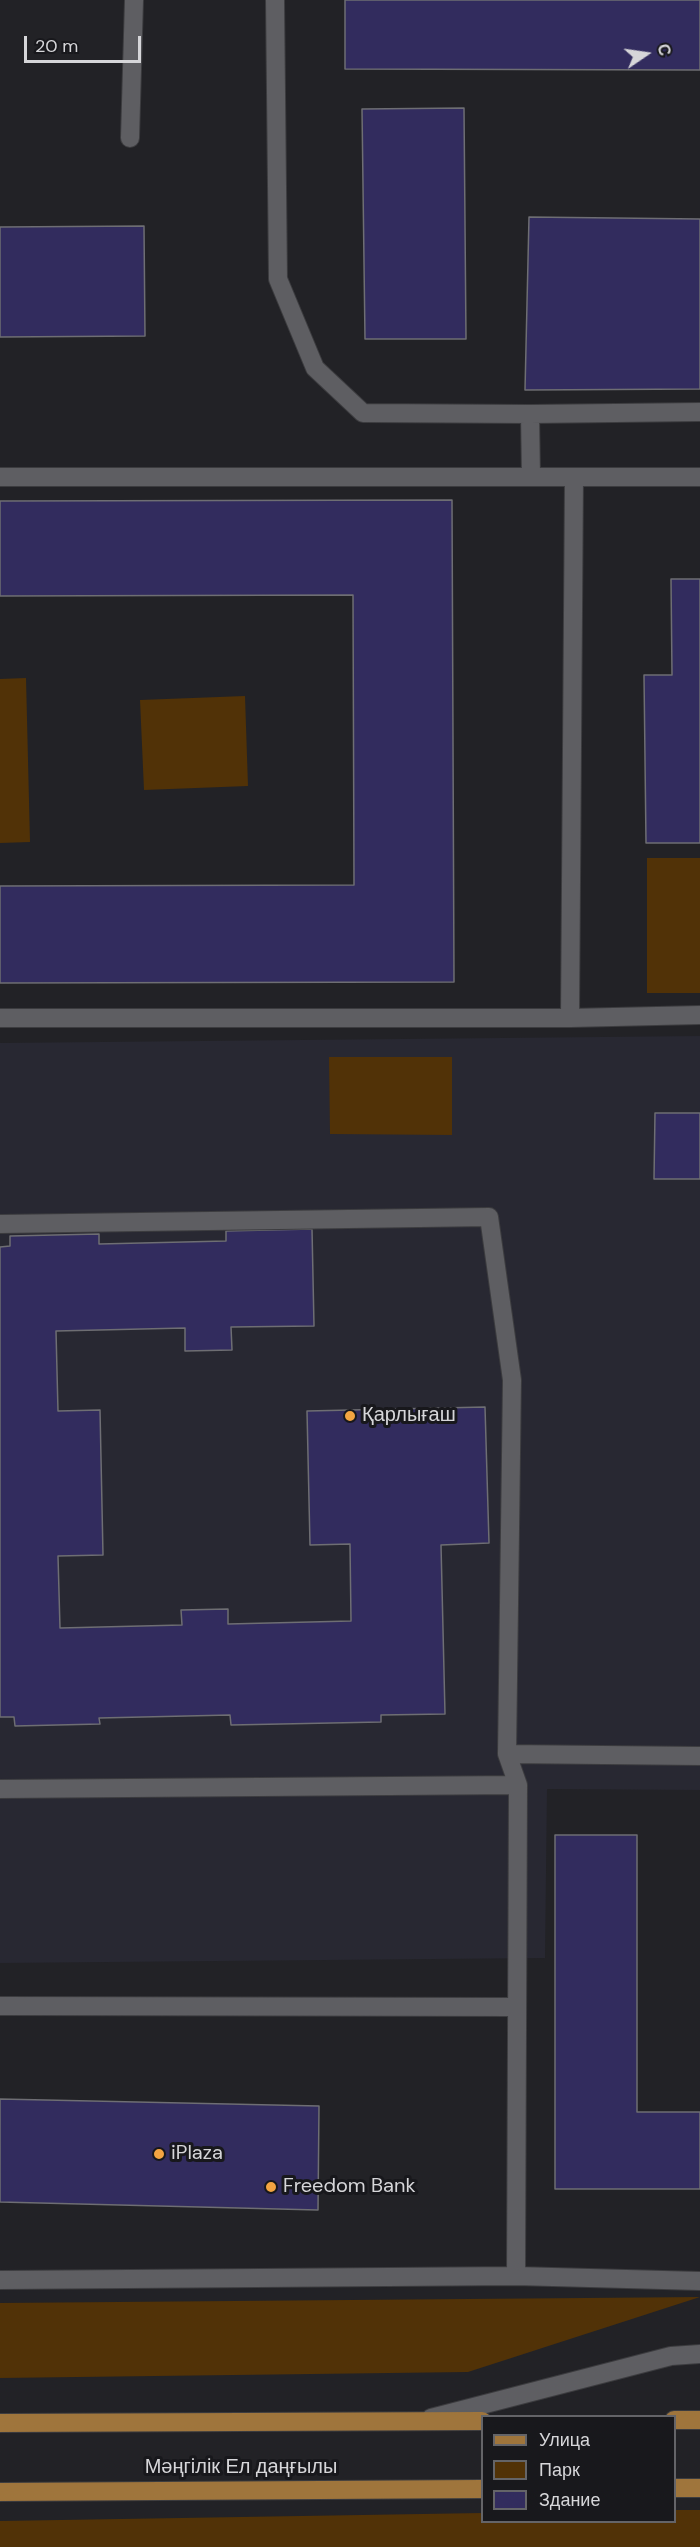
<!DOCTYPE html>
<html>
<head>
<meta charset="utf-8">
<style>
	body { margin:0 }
	#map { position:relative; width:700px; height:2547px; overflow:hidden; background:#222226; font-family:"DM Sans",sans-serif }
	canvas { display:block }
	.legend { position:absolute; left:481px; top:2415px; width:195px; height:108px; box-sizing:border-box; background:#18181c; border:2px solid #646468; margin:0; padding:8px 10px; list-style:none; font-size:18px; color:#d6d6d9 }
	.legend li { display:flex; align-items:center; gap:12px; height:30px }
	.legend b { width:30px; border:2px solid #646468 }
	.north { position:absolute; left:616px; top:24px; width:60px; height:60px; -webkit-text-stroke:4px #18181c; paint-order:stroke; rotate:77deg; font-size:16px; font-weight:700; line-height:24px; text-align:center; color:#d6d6d9 }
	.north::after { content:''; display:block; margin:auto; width:21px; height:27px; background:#d6d6d9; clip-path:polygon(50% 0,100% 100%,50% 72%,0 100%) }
	.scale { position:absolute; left:24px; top:36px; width:117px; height:27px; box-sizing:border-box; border:3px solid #d6d6d9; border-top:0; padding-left:8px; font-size:18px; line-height:21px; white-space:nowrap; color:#d6d6d9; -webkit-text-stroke:4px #18181c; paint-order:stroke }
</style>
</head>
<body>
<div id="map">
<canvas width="700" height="2547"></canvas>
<ul class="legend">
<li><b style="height:8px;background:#9f753c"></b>Улица</li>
<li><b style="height:16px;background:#513207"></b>Парк</li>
<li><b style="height:16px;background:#322c5e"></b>Здание</li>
</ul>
<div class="north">С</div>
<div class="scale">20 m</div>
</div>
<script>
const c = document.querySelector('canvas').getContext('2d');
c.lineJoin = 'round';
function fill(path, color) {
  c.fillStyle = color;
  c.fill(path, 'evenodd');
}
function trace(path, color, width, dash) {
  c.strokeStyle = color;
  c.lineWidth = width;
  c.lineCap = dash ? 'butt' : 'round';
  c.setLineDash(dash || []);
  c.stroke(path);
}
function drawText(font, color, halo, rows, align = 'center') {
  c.font = font + ' "DM Sans",sans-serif';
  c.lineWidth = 6;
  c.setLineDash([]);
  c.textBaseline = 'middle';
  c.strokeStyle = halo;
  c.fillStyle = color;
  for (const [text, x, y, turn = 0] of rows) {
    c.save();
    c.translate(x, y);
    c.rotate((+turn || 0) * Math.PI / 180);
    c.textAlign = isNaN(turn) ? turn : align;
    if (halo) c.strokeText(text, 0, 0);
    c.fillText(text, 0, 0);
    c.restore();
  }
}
fill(new Path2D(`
	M 700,1036 L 700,1790 L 547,1789 L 545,1958 L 0,1963 L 0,1043 Z`), '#282832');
fill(new Path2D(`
	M 26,678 L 30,842 L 0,843 L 0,679 Z
	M 245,696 L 248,786 L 144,790 L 140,700 Z
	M 647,858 L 700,858 L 700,993 L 647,993 Z
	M 329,1057 L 452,1057 L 452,1135 L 330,1134 Z
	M 700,2297 L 468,2372 L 0,2378 L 0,2303 Z
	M 675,2510 L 700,2510 L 700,2547 L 0,2547 L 0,2521 L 482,2513 L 482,2522 L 674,2522 Z`), '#513207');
const building = new Path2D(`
	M 345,0 L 700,0 L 700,70 L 345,69 Z
	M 464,108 L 466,339 L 365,339 L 362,109 Z
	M 529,217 L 700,219 L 700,389 L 525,390 Z
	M 144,226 L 145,336 L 0,337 L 0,227 Z
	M 452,500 L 454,982 L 0,983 L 0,886 L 354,885 L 353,595 L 0,596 L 0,501 Z
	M 671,579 L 700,579 L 700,843 L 646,843 L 644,675 L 672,675 Z
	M 655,1113 L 700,1113 L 700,1179 L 654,1179 Z
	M 312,1229 L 314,1326 L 231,1327 L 232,1350 L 185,1351 L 185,1328 L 56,1331 L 58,1411 L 100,1410 L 103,1555 L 58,1556 L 60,1628 L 182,1625 L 181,1610 L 228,1609 L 228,1624 L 351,1621 L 350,1544 L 310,1545 L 307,1411 L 485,1407 L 489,1543 L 441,1545 L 445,1714 L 381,1715 L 381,1722 L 231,1725 L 230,1715 L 99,1718 L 100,1724 L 15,1726 L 14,1717 L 0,1717 L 0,1247 L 10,1246 L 10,1236 L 99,1234 L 99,1244 L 226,1241 L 226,1231 Z
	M 555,1835 L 637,1835 L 637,2112 L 700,2112 L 700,2189 L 555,2189 Z
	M 0,2099 L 319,2106 L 318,2210 L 0,2202 Z`);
fill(building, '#322c5e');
trace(building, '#6e6e73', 1.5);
const minor = new Path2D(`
	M 275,0 L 278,279 L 315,368 L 363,413 L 530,414 L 531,477
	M 130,138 L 134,0
	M 530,414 L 700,412
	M 0,477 L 700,477
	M 574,477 L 570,1018 L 700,1015
	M 0,1018 L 570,1018
	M 0,1224 L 489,1217 L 512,1380 L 507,1754 L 518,1785 L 516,2276
	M 507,1754 L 700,1756
	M 0,1789 L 518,1785
	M 0,2006 L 517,2007
	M 0,2280 L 516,2276 L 700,2281
	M 431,2418 L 671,2356 L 700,2354`);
const major = new Path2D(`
	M 674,2420 L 700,2420
	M 0,2423 L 482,2421
	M 674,2488 L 700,2488
	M 0,2492 L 482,2489`);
trace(minor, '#3c3c3f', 20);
trace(major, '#3c3c3f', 20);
trace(minor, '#5e5e62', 18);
trace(major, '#9f753c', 18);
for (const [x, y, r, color] of [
	[350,1416,6,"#f3a442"],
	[159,2154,6,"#f3a442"],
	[271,2187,6,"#f3a442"]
]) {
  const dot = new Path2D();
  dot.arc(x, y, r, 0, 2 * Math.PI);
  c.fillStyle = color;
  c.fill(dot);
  trace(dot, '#18181c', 2);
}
drawText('20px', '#d6d6d9', '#18181c', [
	["Қарлығаш",362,1416],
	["iPlaza",171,2154],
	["Freedom Bank",283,2187]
], 'left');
drawText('20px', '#d6d6d9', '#18181c', [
	["Мәңгілік Ел даңғылы",241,2468]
]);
</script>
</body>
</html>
